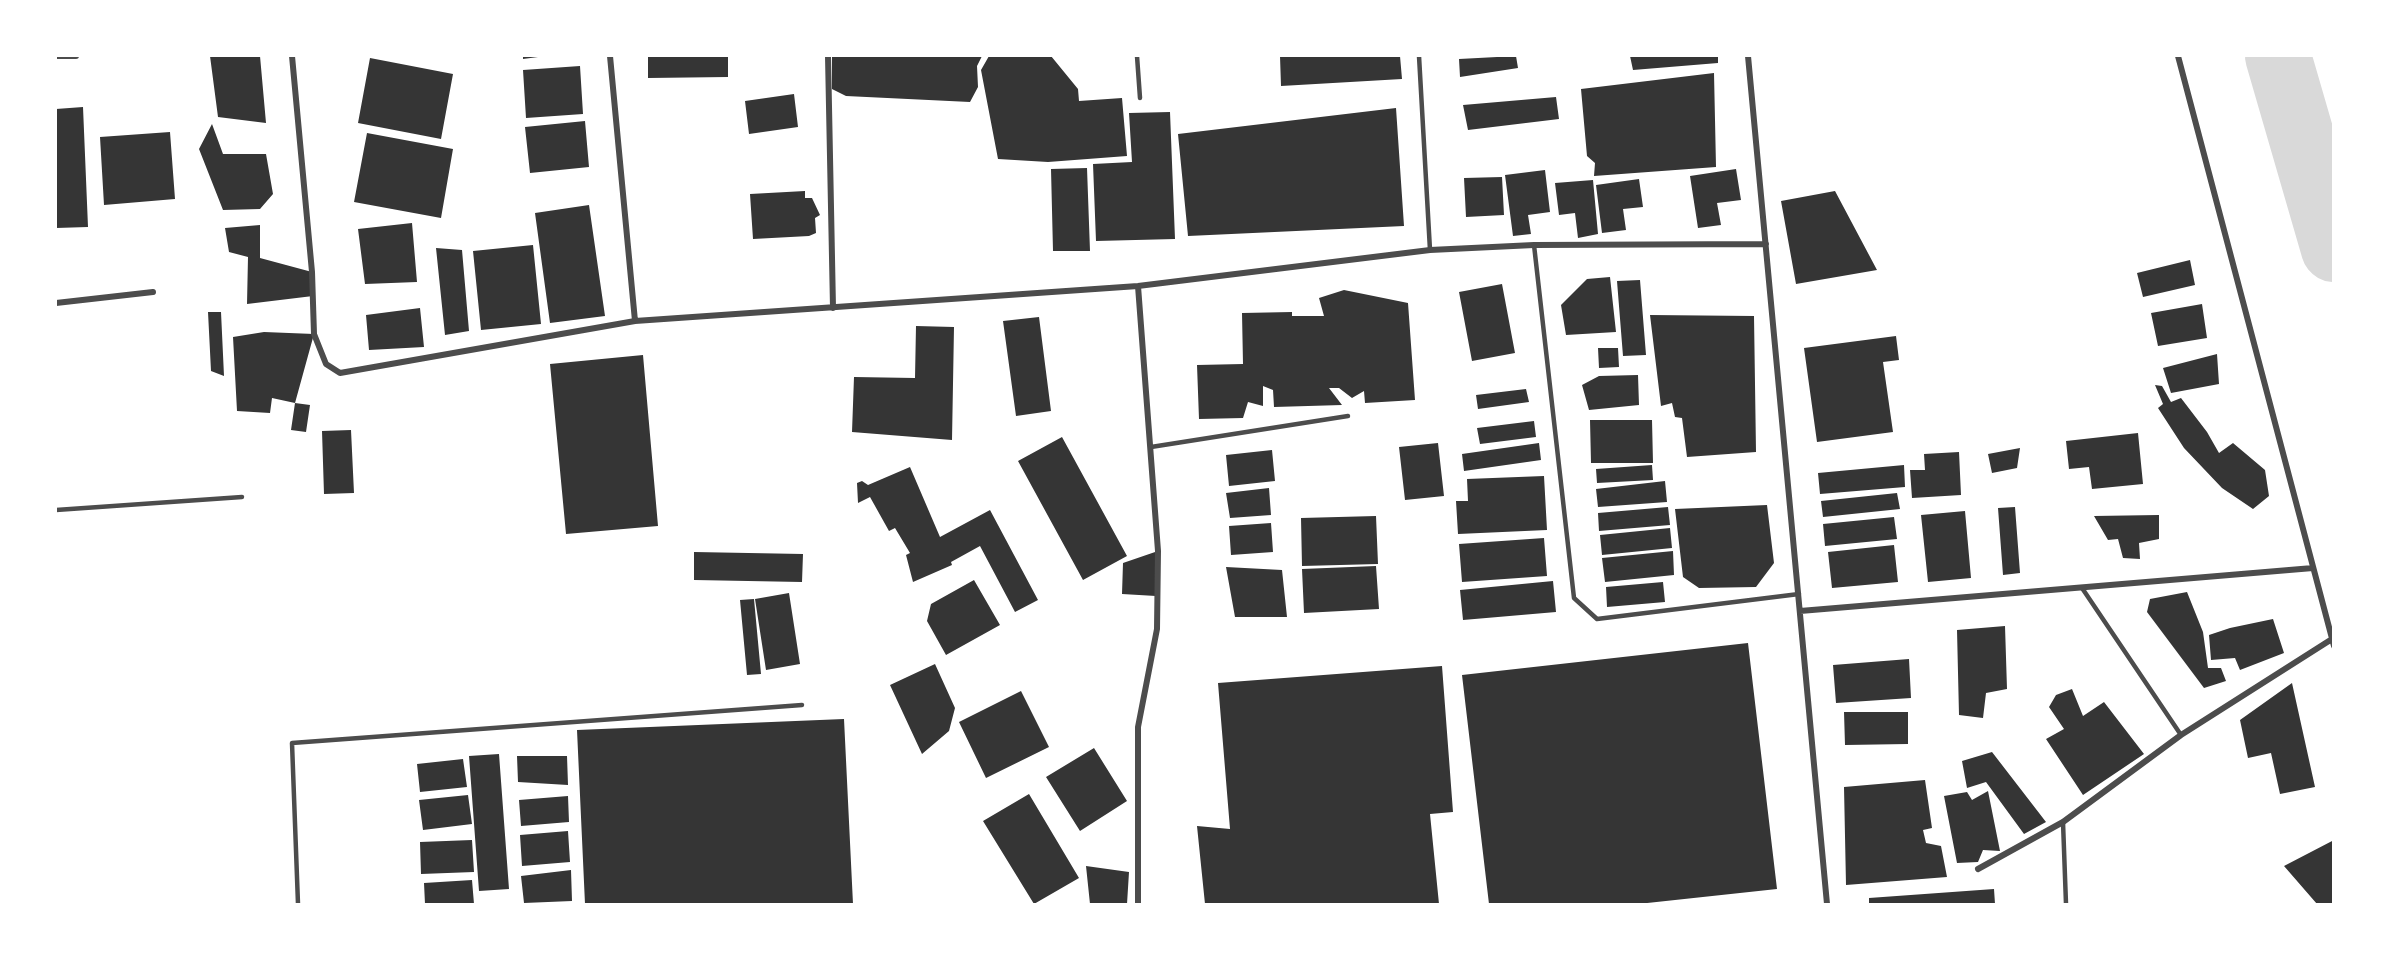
<!DOCTYPE html>
<html>
<head>
<meta charset="utf-8">
<style>
	body { margin:0 }
	#map { position:relative; width:2389px; height:960px; overflow:hidden; background:#fff; font-family:Mulish,sans-serif }
	canvas { display:block }
	.frame { position:absolute; inset:0; border:57px solid #fff; pointer-events:none }
</style>
</head>
<body>
<div id="map">
<canvas width="2389" height="960"></canvas>
<div class="frame"></div>
</div>
<script>
const c = document.querySelector('canvas').getContext('2d');
c.lineJoin = 'round';
function trace(path, color, width, dash) {
  c.strokeStyle = color;
  c.lineWidth = width;
  c.lineCap = dash ? 'butt' : 'round';
  c.setLineDash(dash || []);
  c.stroke(path);
}
function fill(path, color) {
  c.fillStyle = color;
  c.fill(path, 'evenodd');
}
trace(new Path2D(`
	M 2278,56 L 2334,249`), '#d9d9d9', 66);
fill(new Path2D(`
	M 210,56 L 260,56 L 266,123 L 218,117 Z
	M 523,56 L 538,56 L 538,57 L 523,59 Z
	M 648,56 L 728,56 L 728,77 L 648,78 Z
	M 832,56 L 982,56 L 977,66 L 978,87 L 970,102 L 846,96 L 832,89 Z
	M 989,56 L 1051,56 L 1078,89 L 1079,101 L 1122,98 L 1127,156 L 1048,162 L 998,159 L 981,70 Z
	M 1280,56 L 1400,56 L 1402,79 L 1281,86 Z
	M 1516,56 L 1518,68 L 1460,77 L 1459,59 Z
	M 1630,56 L 1718,56 L 1718,63 L 1633,70 Z
	M 370,58 L 453,74 L 441,139 L 358,123 Z
	M 580,66 L 583,114 L 526,118 L 523,70 Z
	M 1714,73 L 1716,167 L 1594,176 L 1595,163 L 1587,156 L 1581,89 Z
	M 794,94 L 798,127 L 749,134 L 745,101 Z
	M 1556,97 L 1559,119 L 1468,130 L 1463,105 Z
	M 83,107 L 88,227 L 56,228 L 56,109 Z
	M 1396,108 L 1404,226 L 1188,236 L 1178,134 Z
	M 1170,112 L 1175,239 L 1096,241 L 1093,164 L 1132,162 L 1129,113 Z
	M 585,121 L 589,167 L 530,173 L 525,127 Z
	M 212,124 L 223,154 L 266,154 L 273,194 L 260,209 L 223,210 L 199,149 Z
	M 170,132 L 175,199 L 104,205 L 100,137 Z
	M 367,133 L 453,149 L 441,218 L 354,202 Z
	M 1087,168 L 1090,251 L 1053,251 L 1051,169 Z
	M 1736,169 L 1741,200 L 1717,203 L 1721,225 L 1698,228 L 1690,176 Z
	M 1545,170 L 1550,212 L 1528,215 L 1531,234 L 1513,236 L 1505,175 Z
	M 1502,177 L 1504,215 L 1466,217 L 1464,178 Z
	M 1639,179 L 1643,207 L 1623,209 L 1626,230 L 1602,233 L 1596,185 Z
	M 1593,180 L 1598,234 L 1578,238 L 1575,213 L 1559,215 L 1555,183 Z
	M 805,191 L 805,198 L 812,198 L 820,215 L 815,218 L 816,233 L 809,236 L 753,239 L 750,194 Z
	M 1835,191 L 1877,270 L 1796,284 L 1781,201 Z
	M 589,205 L 605,316 L 550,323 L 535,213 Z
	M 412,223 L 417,282 L 365,284 L 358,229 Z
	M 260,225 L 260,258 L 312,272 L 313,296 L 247,304 L 248,257 L 229,252 L 225,228 Z
	M 533,245 L 541,324 L 481,330 L 473,251 Z
	M 436,248 L 462,250 L 469,331 L 445,335 Z
	M 2190,260 L 2195,285 L 2143,297 L 2137,273 Z
	M 1610,277 L 1616,332 L 1566,335 L 1561,305 L 1587,279 Z
	M 1640,280 L 1646,355 L 1623,356 L 1617,281 Z
	M 1502,284 L 1515,353 L 1472,361 L 1459,292 Z
	M 1344,290 L 1408,303 L 1415,400 L 1365,403 L 1364,391 L 1352,398 L 1339,388 L 1329,388 L 1342,405 L 1274,407 L 1273,390 L 1263,386 L 1263,406 L 1248,402 L 1243,418 L 1199,419 L 1197,365 L 1243,364 L 1242,313 L 1292,312 L 1292,316 L 1324,316 L 1319,298 Z
	M 2202,304 L 2207,338 L 2158,346 L 2151,313 Z
	M 420,308 L 424,347 L 369,350 L 366,315 Z
	M 208,312 L 221,312 L 224,376 L 211,371 Z
	M 1650,315 L 1754,316 L 1756,452 L 1687,457 L 1682,418 L 1675,417 L 1672,403 L 1661,406 Z
	M 1039,317 L 1051,411 L 1016,416 L 1003,321 Z
	M 916,326 L 954,327 L 952,440 L 852,432 L 854,377 L 915,378 Z
	M 264,332 L 314,334 L 295,403 L 272,398 L 270,413 L 237,411 L 233,337 Z
	M 1896,336 L 1899,360 L 1883,362 L 1893,432 L 1817,442 L 1804,348 Z
	M 1598,348 L 1618,348 L 1619,367 L 1599,368 Z
	M 2217,354 L 2219,384 L 2171,393 L 2163,368 Z
	M 643,355 L 658,526 L 566,534 L 550,364 Z
	M 1638,375 L 1639,405 L 1589,410 L 1582,385 L 1599,376 Z
	M 2155,385 L 2162,386 L 2171,402 L 2181,398 L 2207,432 L 2219,453 L 2233,443 L 2265,470 L 2269,496 L 2253,509 L 2222,488 L 2184,448 L 2158,408 L 2163,404 Z
	M 1526,389 L 1529,402 L 1478,409 L 1476,395 Z
	M 295,403 L 310,405 L 306,432 L 291,430 Z
	M 1590,420 L 1652,420 L 1653,463 L 1591,463 Z
	M 1534,421 L 1536,437 L 1480,444 L 1477,428 Z
	M 351,430 L 354,493 L 324,494 L 322,431 Z
	M 2138,433 L 2143,484 L 2092,489 L 2089,467 L 2069,469 L 2066,441 Z
	M 1062,437 L 1127,556 L 1083,580 L 1018,461 Z
	M 1438,443 L 1444,496 L 1405,500 L 1399,447 Z
	M 1539,443 L 1541,460 L 1464,471 L 1462,454 Z
	M 2020,448 L 2017,468 L 1992,473 L 1988,454 Z
	M 1272,450 L 1275,481 L 1229,486 L 1226,455 Z
	M 1959,452 L 1961,495 L 1912,498 L 1910,470 L 1925,470 L 1924,454 Z
	M 1652,465 L 1653,480 L 1597,483 L 1596,469 Z
	M 1904,465 L 1905,487 L 1820,494 L 1818,473 Z
	M 910,467 L 940,537 L 990,510 L 1038,600 L 1015,612 L 980,546 L 951,562 L 952,565 L 913,582 L 906,555 L 910,553 L 895,528 L 889,531 L 870,497 L 858,503 L 857,483 L 862,481 L 868,485 Z
	M 1544,476 L 1547,530 L 1458,534 L 1456,501 L 1468,501 L 1467,479 Z
	M 1665,481 L 1667,502 L 1598,507 L 1596,489 Z
	M 1269,488 L 1271,515 L 1230,518 L 1226,493 Z
	M 1897,493 L 1900,509 L 1823,517 L 1821,501 Z
	M 1767,505 L 1774,563 L 1756,587 L 1699,588 L 1683,577 L 1675,509 Z
	M 1668,507 L 1670,525 L 1599,531 L 1598,513 Z
	M 2015,507 L 2020,573 L 2003,575 L 1998,508 Z
	M 1965,511 L 1971,578 L 1928,582 L 1921,515 Z
	M 2159,515 L 2159,539 L 2139,543 L 2140,559 L 2123,558 L 2118,539 L 2108,540 L 2094,516 Z
	M 1376,516 L 1378,564 L 1302,566 L 1301,518 Z
	M 1894,517 L 1897,539 L 1825,546 L 1823,524 Z
	M 1271,523 L 1273,552 L 1231,555 L 1229,526 Z
	M 1670,528 L 1672,548 L 1602,555 L 1600,535 Z
	M 1544,538 L 1547,576 L 1462,582 L 1459,544 Z
	M 1894,545 L 1898,582 L 1832,588 L 1828,552 Z
	M 1158,551 L 1156,596 L 1122,594 L 1123,563 Z
	M 1673,551 L 1674,575 L 1605,582 L 1602,558 Z
	M 694,552 L 803,554 L 802,582 L 694,580 Z
	M 1376,566 L 1379,609 L 1304,613 L 1302,569 Z
	M 1226,567 L 1282,570 L 1287,617 L 1235,617 Z
	M 974,580 L 1000,625 L 946,655 L 927,621 L 931,604 Z
	M 1553,581 L 1556,612 L 1463,620 L 1460,590 Z
	M 1663,582 L 1665,602 L 1607,607 L 1606,587 Z
	M 2187,592 L 2203,632 L 2208,668 L 2221,668 L 2226,681 L 2204,688 L 2147,612 L 2150,599 Z
	M 789,593 L 800,664 L 766,670 L 755,599 Z
	M 754,599 L 761,674 L 747,675 L 740,600 Z
	M 2273,619 L 2284,653 L 2240,670 L 2235,658 L 2211,660 L 2209,635 L 2230,628 Z
	M 2005,626 L 2007,689 L 1986,693 L 1983,718 L 1959,715 L 1957,630 Z
	M 1748,643 L 1777,889 L 1638,904 L 1489,904 L 1462,675 Z
	M 1909,659 L 1911,698 L 1836,703 L 1833,665 Z
	M 935,664 L 955,708 L 949,731 L 922,754 L 890,685 Z
	M 1442,666 L 1453,812 L 1430,814 L 1439,904 L 1205,904 L 1197,826 L 1230,829 L 1218,683 Z
	M 2292,683 L 2315,787 L 2280,794 L 2271,753 L 2248,758 L 2240,720 Z
	M 2072,689 L 2083,716 L 2104,702 L 2144,754 L 2083,795 L 2046,739 L 2064,729 L 2049,707 L 2056,695 Z
	M 1021,691 L 1049,747 L 986,778 L 959,722 Z
	M 1844,712 L 1908,712 L 1908,744 L 1845,745 Z
	M 844,719 L 853,904 L 585,904 L 577,730 Z
	M 1094,748 L 1127,801 L 1080,831 L 1046,777 Z
	M 1992,752 L 2046,822 L 2024,834 L 1986,782 L 1967,788 L 1962,761 Z
	M 499,754 L 509,889 L 479,891 L 469,756 Z
	M 517,756 L 567,756 L 568,785 L 518,782 Z
	M 463,759 L 467,787 L 420,792 L 417,764 Z
	M 1925,780 L 1932,828 L 1923,830 L 1926,843 L 1941,846 L 1947,877 L 1846,885 L 1844,787 Z
	M 1988,791 L 2000,851 L 1983,850 L 1978,862 L 1957,863 L 1944,796 L 1967,792 L 1972,800 Z
	M 1029,794 L 1079,878 L 1034,904 L 983,821 Z
	M 468,795 L 472,824 L 423,830 L 419,800 Z
	M 568,796 L 569,822 L 521,826 L 519,800 Z
	M 568,831 L 570,862 L 522,866 L 520,835 Z
	M 472,840 L 474,872 L 421,874 L 420,842 Z
	M 2334,840 L 2334,904 L 2317,904 L 2284,866 Z
	M 1086,866 L 1129,872 L 1127,904 L 1090,904 Z
	M 571,870 L 572,901 L 524,903 L 521,876 Z
	M 472,880 L 474,904 L 425,904 L 424,883 Z
	M 1994,889 L 1995,904 L 1869,904 L 1869,898 Z`), '#353535');
trace(new Path2D(`
	M 1137,56 L 1140,98
	M 1419,56 L 1430,250
	M 1534,245 L 1574,598 L 1597,619 L 1799,594
	M 1151,447 L 1348,416
	M 56,510 L 242,497
	M 2082,588 L 2181,735
	M 2063,822 L 2066,904
	M 298,904 L 292,743 L 802,705`), '#4c4c4c', 4.5);
trace(new Path2D(`
	M 56,56 L 76,56
	M 292,56 L 312,272 L 314,334 L 326,364 L 340,373 L 635,321 L 1138,286 L 1430,250 L 1534,245 L 1766,244
	M 610,56 L 635,321
	M 828,56 L 833,308
	M 1748,56 L 1827,904
	M 2178,56 L 2334,646
	M 1138,286 L 1158,551 L 1157,629 L 1138,727 L 1138,904
	M 56,303 L 153,292
	M 1800,611 L 2313,568
	M 1978,869 L 2063,822 L 2181,735 L 2332,639`), '#4c4c4c', 6);
</script>
</body>
</html>
